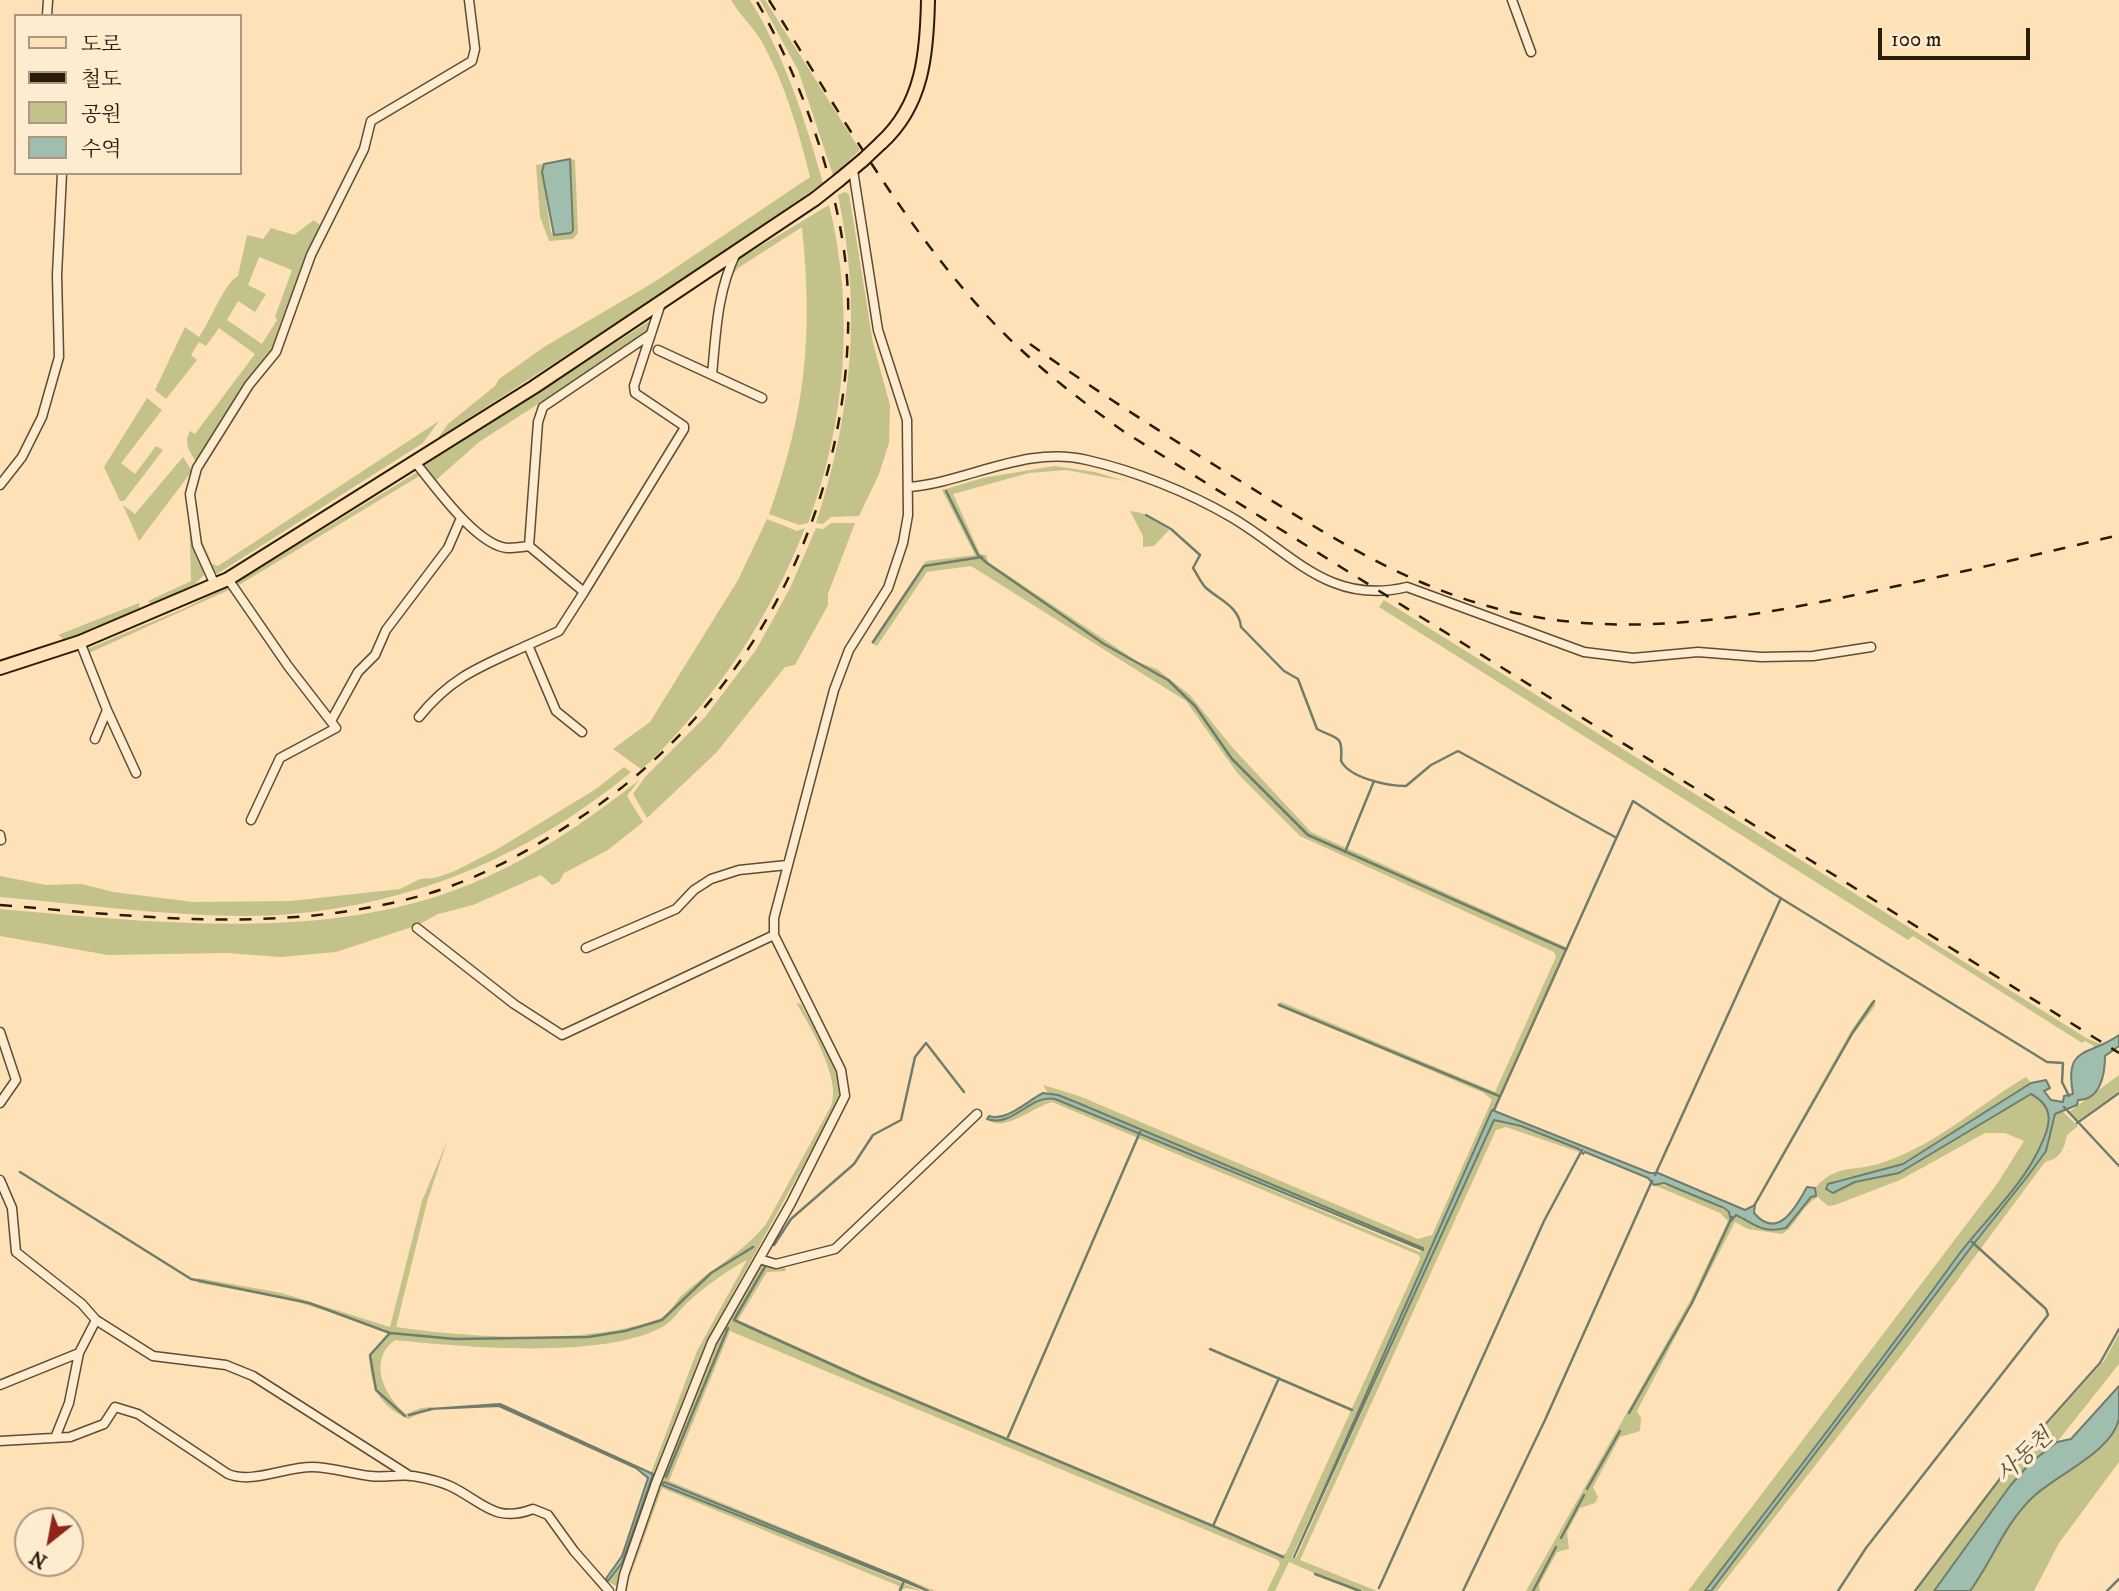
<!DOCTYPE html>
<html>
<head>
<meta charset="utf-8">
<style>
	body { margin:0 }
	#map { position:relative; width:2119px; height:1591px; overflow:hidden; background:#fee1b6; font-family:"IM FELL DW Pica","Noto Serif KR",serif }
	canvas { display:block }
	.legend { position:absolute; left:14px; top:14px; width:228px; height:161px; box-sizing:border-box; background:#feecd0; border:2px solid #a99980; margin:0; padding:9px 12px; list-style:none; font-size:21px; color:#291c09 }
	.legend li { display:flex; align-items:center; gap:14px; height:35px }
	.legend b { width:35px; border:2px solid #a99980 }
	.north { position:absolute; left:14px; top:1507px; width:70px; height:70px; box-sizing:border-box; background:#feecd0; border:2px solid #a99980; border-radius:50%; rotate:211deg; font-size:19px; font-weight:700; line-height:28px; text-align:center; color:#291c09 }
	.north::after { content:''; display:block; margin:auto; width:24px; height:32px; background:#8f2418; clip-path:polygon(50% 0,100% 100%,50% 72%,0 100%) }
	.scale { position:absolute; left:1878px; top:28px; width:152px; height:32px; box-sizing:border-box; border:4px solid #291c09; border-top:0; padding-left:9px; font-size:21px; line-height:24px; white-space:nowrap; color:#291c09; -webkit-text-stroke:5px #feecd0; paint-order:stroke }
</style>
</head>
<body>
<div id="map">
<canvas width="2119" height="1591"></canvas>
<ul class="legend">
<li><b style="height:9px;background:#fee1b6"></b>도로</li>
<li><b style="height:9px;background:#291c09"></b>철도</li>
<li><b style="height:19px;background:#c3c28b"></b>공원</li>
<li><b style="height:19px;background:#a0beae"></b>수역</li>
</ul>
<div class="north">N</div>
<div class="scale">100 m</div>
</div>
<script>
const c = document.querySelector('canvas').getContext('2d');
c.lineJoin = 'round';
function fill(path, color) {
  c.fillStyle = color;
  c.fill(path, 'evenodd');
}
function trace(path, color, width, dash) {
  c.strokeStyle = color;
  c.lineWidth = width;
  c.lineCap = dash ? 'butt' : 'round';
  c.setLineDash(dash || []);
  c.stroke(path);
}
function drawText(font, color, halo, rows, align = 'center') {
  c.font = font + ' "IM FELL DW Pica","Noto Serif KR",serif';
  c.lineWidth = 7;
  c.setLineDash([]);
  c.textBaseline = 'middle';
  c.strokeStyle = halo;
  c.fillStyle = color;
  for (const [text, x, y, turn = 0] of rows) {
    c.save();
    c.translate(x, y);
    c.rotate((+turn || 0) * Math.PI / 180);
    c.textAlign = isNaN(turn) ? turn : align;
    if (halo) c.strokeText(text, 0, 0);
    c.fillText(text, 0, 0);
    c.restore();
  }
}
fill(new Path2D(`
	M 731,0 L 750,0 C 785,57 805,119 823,183 L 670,288 L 438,438 L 448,424 L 495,386 L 499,379 L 544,347 L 656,281 L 810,177 C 799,132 785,84 763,44 C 755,28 740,16 731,0 Z
	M 760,0 L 765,0 L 860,150 L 833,175 L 798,70 Z
	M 570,159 L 575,160 L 578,233 L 573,239 L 549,241 L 540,217 L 536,165 L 544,164 L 542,172 L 551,233 L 573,230 Z
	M 845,192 L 849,194 L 873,343 L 890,405 L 889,443 L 879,474 L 859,516 L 831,517 L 823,524 L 816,523 C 852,414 862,307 838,195 Z
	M 829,205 C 855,309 846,422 808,523 L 799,525 L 769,514 C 806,411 813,335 802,227 L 738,268 L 726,283 L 739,259 Z
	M 314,220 L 321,226 L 307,255 L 274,351 L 197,463 C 190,452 183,444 190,431 L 195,434 L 255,354 L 219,328 L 206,346 L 199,342 L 191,355 L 197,360 L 166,399 L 155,390 L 185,327 L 199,337 C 212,319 224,283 238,276 L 247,235 L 263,239 L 271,228 L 294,235 ZM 259,257 L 292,270 L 275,317 L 277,320 L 262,344 L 227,320 L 238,301 L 255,312 L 266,294 L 248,285 Z
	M 651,320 L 648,333 L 479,442 L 435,481 L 422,467 Z
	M 147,398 L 162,410 L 121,463 L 135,474 L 156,446 L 163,450 L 124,501 L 120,501 L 104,467 Z
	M 439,421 L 423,443 L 217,574 C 196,559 196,518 193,495 L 202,541 L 212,564 L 218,566 Z
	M 183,457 L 192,471 L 139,541 L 123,505 L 135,514 Z
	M 1054,466 L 1095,472 L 1125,481 L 1066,470 L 1029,473 L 953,494 L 980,554 L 986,555 L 988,562 L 1138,662 L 1157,669 L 1190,695 L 1232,747 L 1311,832 L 1568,948 L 1292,1557 L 1296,1558 L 1494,1120 L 1521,1126 L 1579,1149 L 1579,1152 L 1506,1127 L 1496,1130 L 1300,1560 L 1377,1591 L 1355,1591 L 1289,1562 L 1275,1591 L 1267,1591 L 1280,1564 L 1278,1560 L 730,1331 L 669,1481 L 935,1591 L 928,1591 L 664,1482 L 663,1485 L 922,1591 L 906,1588 L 898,1591 L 899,1586 L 662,1488 L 625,1591 L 662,1480 L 721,1333 L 762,1265 L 784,1266 L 786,1271 L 767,1272 L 738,1320 L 866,1378 L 1282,1555 L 1286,1553 L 1420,1259 L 1419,1255 L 1052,1102 C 1034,1106 1004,1134 987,1119 C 1013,1127 1031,1094 1055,1099 L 1420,1252 L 1423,1248 L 1048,1093 L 1043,1085 L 1079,1096 L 1418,1239 L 1432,1235 L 1492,1100 L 1484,1093 L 1276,1004 L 1281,1002 L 1495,1092 L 1556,957 L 1554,952 L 1300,836 L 1238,774 L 1186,701 L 971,566 L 927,572 L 877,646 L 871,643 L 926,561 L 975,555 L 942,490 L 983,478 Z
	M 419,471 L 421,475 L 239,585 L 237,582 Z
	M 1130,511 L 1142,513 L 1169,530 L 1154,546 L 1143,547 L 1143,536 Z
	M 189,515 L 204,575 L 195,584 L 152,605 L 148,601 L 191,581 Z
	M 767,519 L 797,531 L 805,528 C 769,620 718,694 649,763 L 641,769 L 613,749 L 650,722 L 738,580 Z
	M 831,523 L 855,523 L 828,594 L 828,605 L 795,665 L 785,667 L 716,753 L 647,818 L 633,794 L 645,777 L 705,717 L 756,650 L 790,588 L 816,528 L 823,529 Z
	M 229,586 L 231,589 L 89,653 L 87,649 L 185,608 Z
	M 1384,600 L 2088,1039 L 2101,1044 L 2096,1047 L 2085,1041 L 2082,1043 L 1913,936 L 1908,940 L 1379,607 Z
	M 139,603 L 140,610 L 66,641 L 58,635 Z
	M 624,767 L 631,772 C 521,864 383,917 239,916 C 160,915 79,904 0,897 L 0,876 L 46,885 L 82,884 L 113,892 L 193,902 L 291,901 L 400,889 L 420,879 L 435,878 L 455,871 L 496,850 L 596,789 Z
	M 639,780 L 627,796 L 643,822 L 608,850 L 564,873 L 559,882 L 552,885 L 541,875 L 473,905 L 438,914 L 418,925 L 336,952 L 281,957 L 226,953 L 108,955 L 0,936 L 0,909 C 151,922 329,944 473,883 C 535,857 587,821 639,780 Z
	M 1871,1002 L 1875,1002 L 1875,1006 L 1852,1036 L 1753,1205 L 1851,1031 Z
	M 796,1003 L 801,1004 C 816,1033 841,1065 840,1099 L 709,1337 L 616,1586 L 605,1580 L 611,1578 L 622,1563 L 654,1476 L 651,1473 L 697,1351 L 747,1260 C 724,1272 706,1286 687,1303 C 679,1310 673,1321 664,1326 C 605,1360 462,1347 395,1340 C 367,1360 384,1396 406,1414 L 421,1408 L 433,1407 L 408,1419 C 377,1404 371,1387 369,1355 L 388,1333 L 384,1329 L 288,1299 L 198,1283 L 198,1278 L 282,1293 L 390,1327 L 422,1201 L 448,1139 L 427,1202 L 396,1327 C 470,1338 590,1345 659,1319 C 669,1315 674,1304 681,1296 C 708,1271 743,1253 766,1224 L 831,1106 C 842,1081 810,1025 796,1003 Z
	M 2119,1075 L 2119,1091 L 2077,1121 L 2069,1112 Z
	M 2026,1077 L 2031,1083 L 1903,1164 C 1879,1174 1853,1173 1828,1184 L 1838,1192 L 1855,1182 L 1899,1173 L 2031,1094 C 2055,1108 2051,1125 2040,1148 C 2021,1188 1984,1221 1957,1257 C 1875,1370 1790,1480 1705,1591 L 1688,1591 L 1997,1184 L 2024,1141 L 2005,1133 L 1985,1133 L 1900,1180 L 1835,1205 L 1828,1206 L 1818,1197 C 1802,1205 1797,1225 1782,1234 L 1748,1229 L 1735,1222 L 1637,1411 L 1641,1418 L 1640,1431 L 1620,1437 L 1593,1487 L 1598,1497 L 1595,1503 L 1580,1508 L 1567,1532 L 1569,1549 L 1557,1552 L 1539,1585 L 1540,1591 L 1526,1591 L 1690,1301 L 1728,1221 L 1720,1213 L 1654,1185 C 1663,1180 1725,1207 1733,1216 L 1736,1215 C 1780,1237 1784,1235 1811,1197 L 1816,1196 L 1815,1188 C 1837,1164 1850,1172 1878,1164 C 1934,1147 1977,1106 2026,1077 Z
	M 2061,1110 L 2078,1126 L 2067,1135 C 2064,1150 2060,1159 2045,1162 L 1907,1348 L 1717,1591 L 1711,1591 L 1972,1246 L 2027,1177 L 2046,1151 L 2055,1114 Z
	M 2119,1334 L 2119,1364 L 2057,1442 L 2030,1463 L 2010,1485 L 1934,1591 L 1917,1591 L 2019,1456 L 2104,1361 Z
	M 2119,1421 L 2119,1462 L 2059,1543 L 2034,1591 L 1970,1591 C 1992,1561 2005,1521 2034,1496 C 2066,1467 2093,1460 2119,1421 Z`), '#c3c28b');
const water = new Path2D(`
	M 570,159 L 573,230 L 571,233 L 554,235 L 542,172 L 544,164 Z
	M 2119,1035 L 2119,1046 L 2105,1056 C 2105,1073 2101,1100 2078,1100 L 2077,1105 L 2055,1114 L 2046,1151 L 2027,1177 L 1972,1246 L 1711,1591 L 1705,1591 C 1790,1480 1875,1370 1957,1257 C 1983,1222 2022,1187 2040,1147 C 2051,1125 2055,1107 2031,1094 L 1899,1173 L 1855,1182 L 1833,1193 L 1826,1189 L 1828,1184 L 1903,1164 L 2031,1083 L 2046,1080 L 2050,1088 L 2044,1091 L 2051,1100 L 2063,1102 L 2064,1096 L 2073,1094 C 2064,1045 2088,1057 2119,1035 Z
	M 1043,1093 L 1058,1095 L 1078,1103 L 1423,1248 L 1423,1250 L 1055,1099 C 1030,1094 1013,1128 987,1119 L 989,1116 C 1006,1122 1027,1101 1043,1093 Z
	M 1492,1110 L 1650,1173 L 1658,1173 L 1745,1210 L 1755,1205 L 1754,1213 C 1778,1241 1796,1207 1807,1187 L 1815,1188 L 1816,1196 L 1811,1197 L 1786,1228 C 1762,1234 1755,1224 1736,1215 L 1731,1221 L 1729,1212 L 1724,1208 L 1664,1183 L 1654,1185 L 1648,1178 L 1585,1152 L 1583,1154 L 1579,1149 L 1521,1126 L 1494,1120 L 1294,1557 Z
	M 2119,1386 C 2119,1396 2119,1408 2119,1418 C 2114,1451 2054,1476 2033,1497 C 2005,1523 1992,1561 1970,1591 L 1934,1591 L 2010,1486 L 2030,1463 L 2057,1442 L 2071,1439 Z
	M 500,1404 L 653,1474 L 622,1563 L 608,1581 L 605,1580 L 622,1556 L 648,1478 L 636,1468 L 499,1406 L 429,1409 Z
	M 664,1482 L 905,1580 L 928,1591 L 662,1485 Z`);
fill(water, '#a0beae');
trace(water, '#707d6c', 2);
trace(new Path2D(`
	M 946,491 L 978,555 L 987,563 L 1104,644 L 1168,680 L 1195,706 L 1232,759 L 1308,835 L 1565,949
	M 1146,515 L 1171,529 L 1200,555 L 1193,568 C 1197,574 1200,581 1205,587 C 1219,600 1239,606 1241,627 L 1284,671 L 1298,679 L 1317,729 C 1338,740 1343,734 1341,761 C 1350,778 1387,786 1406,786 L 1431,765 L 1458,751 L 1615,837
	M 873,642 L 924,566 L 982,557
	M 1345,852 L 1374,781
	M 1279,1005 L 1499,1096
	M 2064,1107 L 2119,1166
	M 1494,1110 L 1633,801 L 1774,894 L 2047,1062 L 2063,1063 L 2062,1082 L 2069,1096
	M 2077,1123 L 2119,1093
	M 20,1172 L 191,1279 L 309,1303 L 390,1333 L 455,1339 L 588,1337 L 625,1331 L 662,1320 L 711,1273 L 753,1247
	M 1655,1175 L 1781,898
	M 1754,1206 L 1853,1032 L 1874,1001
	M 774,1245 L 791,1219 L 854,1164 L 873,1135 L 901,1120 L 915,1057 L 926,1043 L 964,1092
	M 766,1265 L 734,1320 L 866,1380 L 1213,1526 L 1279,1378
	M 390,1333 L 370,1355 L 376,1390 L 405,1416
	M 1210,1349 L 1352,1410
	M 1629,1413 L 1692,1303 L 1732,1217
	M 409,1415 L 432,1409
	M 1008,1437 L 1140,1132
	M 666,1477 L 728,1328
	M 1587,1489 L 1620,1431
	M 1213,1526 L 1283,1557
	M 1561,1538 L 1584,1495
	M 1315,1574 L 1360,1591
	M 1379,1588 L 1544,1221 L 1582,1150
	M 900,1591 L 904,1581
	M 1463,1591 L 1545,1420 L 1652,1181
	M 1533,1591 L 1556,1547
	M 1838,1591 L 1866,1548 L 2048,1315 L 2046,1309 L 1972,1242
	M 1915,1591 L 2018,1455 L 2100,1363 L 2119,1329
	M 2107,1591 L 2119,1579`), '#707d6c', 2.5);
const minor = new Path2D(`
	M 1512,0 L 1531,52
	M 47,16 L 48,0
	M 658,350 L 762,398
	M 712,375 C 716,333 717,292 736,253
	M 415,462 C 434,485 476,545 507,548 C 514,548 522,547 529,546 L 584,592 L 559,631 L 528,645 L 556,711 L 582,732
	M 0,485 L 22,457 L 42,417 L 59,357 L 57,275 L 62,173
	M 909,487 C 968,482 1026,445 1087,460 C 1135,471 1188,492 1231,517 C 1291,552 1329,606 1407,587 L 1584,652 L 1633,658 L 1698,652 L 1761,657 L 1813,656 L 1871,647
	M 529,546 L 538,422 L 543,407 L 651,334
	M 228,579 L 288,666 L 336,728 L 280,758 L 251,820
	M 215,585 L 197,545 L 190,494 L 197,468 L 249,385 L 276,352 L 311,255 L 364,149 L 371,121 L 472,61 L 475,49 L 469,0
	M 584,592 L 684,429 L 684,426 L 635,393 L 634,386 L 661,303
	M 80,642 L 107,710 L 95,739
	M 107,710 L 136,773
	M 419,717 C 452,676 482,666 528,645
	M 331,721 L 358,672 L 375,655 L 386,630 L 448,548 L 461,518
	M 0,835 L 1,840
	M 417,928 L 514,1004 L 562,1035 L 774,935
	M 586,948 L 676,909 L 694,890 L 711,879 L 739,870 L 787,865
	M 0,1032 L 16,1080 L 0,1103
	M 0,1180 L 12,1208 L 16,1252 L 82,1304 L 96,1320
	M 759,1259 L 776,1264 L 835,1249 L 977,1114
	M 0,1385 L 79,1353
	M 55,1438 L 69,1403 L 79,1353 L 96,1320 L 153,1356 L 226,1365 L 253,1376 L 410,1476
	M 0,1441 L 70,1437 L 104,1424 L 115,1407 L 138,1414 L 228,1474 C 253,1484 284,1467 312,1467 C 332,1467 350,1474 370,1476 C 384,1478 399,1474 413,1476 C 425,1478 439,1481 450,1486 C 482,1501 494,1524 533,1509 L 548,1515 L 574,1551 L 609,1591
	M 621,1591 L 624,1575 L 656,1483 L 712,1342 L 791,1203 L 845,1096 L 841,1070 L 774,935 L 774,918 L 834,690 L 849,650 L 888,588 L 903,543 L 908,515 L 907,420 L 878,330 L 853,170`);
const primary = new Path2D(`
	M 881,143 C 923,105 927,53 928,0
	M 839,180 L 863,160
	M 0,668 L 80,642 L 228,579 L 534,387 L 815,199`);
trace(minor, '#5e4d34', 11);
trace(primary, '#291c09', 16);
trace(minor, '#feecd0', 8);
trace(primary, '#fee1b6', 12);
trace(new Path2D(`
	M 769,0 C 837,108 902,224 989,318 C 1029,361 1076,397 1123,431 L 2119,1053
	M 1030,344 C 1097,392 1167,436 1237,479 C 1324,533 1410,589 1511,612 C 1634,640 1758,616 1878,590 C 1959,573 2039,554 2119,535
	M 0,905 C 145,917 284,935 427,894 C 482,878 536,847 584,815 C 754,702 854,502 848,298 C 846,204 803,81 756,0`), '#291c09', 2.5, [12, 12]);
const primaryBridge = new Path2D(`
	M 863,160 L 881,143
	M 815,199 L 839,180`);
trace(primaryBridge, '#291c09', 16, []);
trace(primaryBridge, '#fee1b6', 12);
drawText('italic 23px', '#535543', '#feecd0', [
	["사동천",2026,1457,-43]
]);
</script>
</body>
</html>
